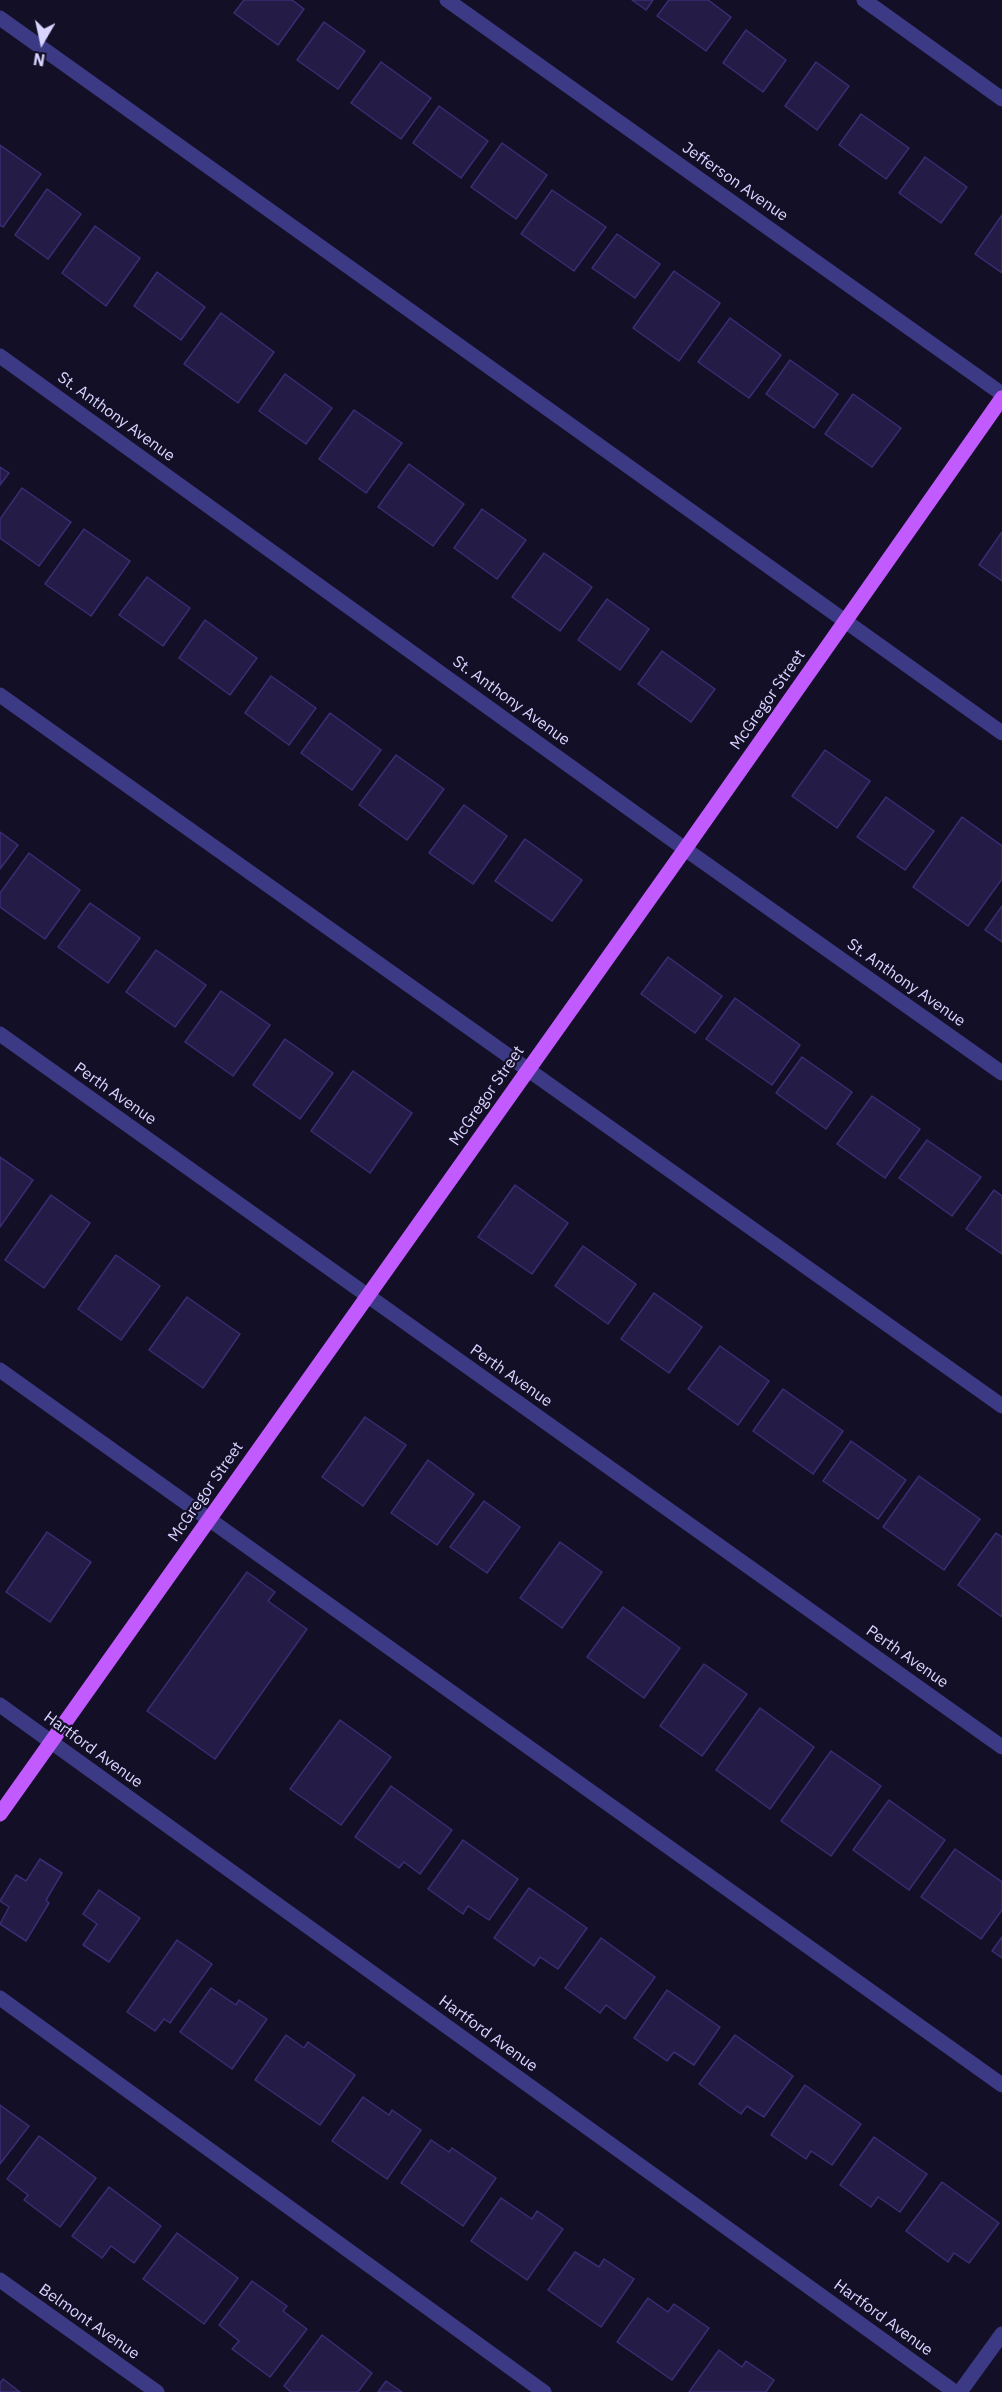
<!DOCTYPE html>
<html>
<head>
<meta charset="utf-8">
<style>
	body { margin:0 }
	#map { position:relative; width:1002px; height:2392px; overflow:hidden; background:#130f26; font-family:"IBM Plex Sans",sans-serif }
	canvas { display:block }
	.north { position:absolute; left:12px; top:12px; width:60px; height:60px; -webkit-text-stroke:4px #130f26; paint-order:stroke; rotate:189deg; font-size:16px; font-weight:700; line-height:24px; text-align:center; color:#d9d4ff }
	.north::after { content:''; display:block; margin:auto; width:21px; height:27px; background:#d9d4ff; clip-path:polygon(50% 0,100% 100%,50% 72%,0 100%) }
</style>
</head>
<body>
<div id="map">
<canvas width="1002" height="2392"></canvas>
<div class="north">N</div>
</div>
<script>
const c = document.querySelector('canvas').getContext('2d');
c.lineJoin = 'round';
function fill(path, color) {
  c.fillStyle = color;
  c.fill(path, 'evenodd');
}
function trace(path, color, width, dash) {
  c.strokeStyle = color;
  c.lineWidth = width;
  c.lineCap = dash ? 'butt' : 'round';
  c.setLineDash(dash || []);
  c.stroke(path);
}
function drawText(font, color, halo, rows, align = 'center') {
  c.font = font + ' "IBM Plex Sans",sans-serif';
  c.lineWidth = 4.5;
  c.setLineDash([]);
  c.textBaseline = 'middle';
  c.strokeStyle = halo;
  c.fillStyle = color;
  for (const [text, x, y, turn = 0] of rows) {
    c.save();
    c.translate(x, y);
    c.rotate((+turn || 0) * Math.PI / 180);
    c.textAlign = isNaN(turn) ? turn : align;
    if (halo) c.strokeText(text, 0, 0);
    c.fillText(text, 0, 0);
    c.restore();
  }
}
const building = new Path2D(`
	M 244,0 L 292,0 L 304,9 L 278,45 L 234,13 Z
	M 632,0 L 653,0 L 646,10 Z
	M 669,0 L 708,0 L 731,17 L 706,51 L 657,16 Z
	M 324,22 L 365,51 L 338,89 L 297,60 Z
	M 746,30 L 786,60 L 763,92 L 723,63 Z
	M 381,62 L 431,98 L 401,139 L 351,103 Z
	M 816,62 L 849,86 L 817,130 L 785,106 Z
	M 439,106 L 488,141 L 461,178 L 413,143 Z
	M 861,114 L 909,148 L 886,179 L 839,145 Z
	M 502,143 L 547,175 L 516,219 L 471,187 Z
	M 0,145 L 41,174 L 3,227 L 0,225 Z
	M 925,157 L 967,187 L 941,223 L 899,193 Z
	M 47,189 L 81,214 L 48,259 L 15,235 Z
	M 552,190 L 606,227 L 574,271 L 521,234 Z
	M 1002,215 L 1002,273 L 975,254 Z
	M 95,226 L 140,258 L 106,306 L 62,273 Z
	M 617,234 L 660,264 L 635,298 L 592,268 Z
	M 674,271 L 720,303 L 679,361 L 633,328 Z
	M 157,272 L 205,307 L 181,340 L 134,306 Z
	M 221,313 L 274,352 L 238,403 L 184,364 Z
	M 730,318 L 781,355 L 749,398 L 698,362 Z
	M 790,360 L 838,394 L 814,428 L 766,394 Z
	M 285,374 L 332,408 L 306,444 L 259,411 Z
	M 853,394 L 901,428 L 872,467 L 825,434 Z
	M 354,410 L 402,443 L 366,493 L 319,459 Z
	M 409,464 L 464,504 L 433,546 L 378,507 Z
	M 0,467 L 9,473 L 0,485 Z
	M 22,488 L 71,522 L 39,566 L 0,538 L 0,519 Z
	M 482,509 L 526,540 L 497,579 L 454,548 Z
	M 84,529 L 130,561 L 91,616 L 45,584 Z
	M 1002,532 L 1002,581 L 979,565 Z
	M 544,553 L 592,587 L 560,631 L 512,597 Z
	M 147,577 L 190,608 L 163,646 L 119,615 Z
	M 607,599 L 649,629 L 620,670 L 578,640 Z
	M 205,620 L 257,658 L 230,695 L 179,658 Z
	M 662,651 L 715,689 L 691,722 L 638,684 Z
	M 271,676 L 316,708 L 289,745 L 245,713 Z
	M 330,713 L 381,750 L 352,790 L 301,753 Z
	M 825,750 L 870,781 L 837,828 L 792,796 Z
	M 396,755 L 444,789 L 407,840 L 359,805 Z
	M 886,797 L 934,831 L 905,870 L 857,837 Z
	M 464,805 L 507,836 L 473,884 L 429,853 Z
	M 962,817 L 1002,846 L 1002,879 L 968,926 L 913,887 Z
	M 0,832 L 18,845 L 0,869 Z
	M 525,839 L 582,880 L 552,921 L 495,881 Z
	M 29,853 L 80,890 L 45,939 L 0,907 L 0,893 Z
	M 90,903 L 140,938 L 108,983 L 58,947 Z
	M 1002,906 L 1002,942 L 985,930 Z
	M 156,950 L 206,985 L 175,1027 L 126,992 Z
	M 668,957 L 722,996 L 695,1033 L 641,994 Z
	M 221,991 L 270,1025 L 233,1076 L 185,1042 Z
	M 735,998 L 800,1045 L 772,1085 L 706,1039 Z
	M 285,1039 L 333,1073 L 300,1119 L 253,1085 Z
	M 802,1057 L 852,1092 L 826,1129 L 776,1093 Z
	M 353,1071 L 412,1113 L 370,1173 L 311,1131 Z
	M 872,1096 L 920,1129 L 885,1178 L 837,1144 Z
	M 927,1140 L 981,1177 L 952,1216 L 899,1178 Z
	M 0,1157 L 33,1180 L 0,1227 Z
	M 515,1185 L 568,1223 L 532,1274 L 478,1237 Z
	M 994,1190 L 1002,1196 L 1002,1254 L 966,1229 Z
	M 51,1195 L 90,1223 L 44,1288 L 5,1260 Z
	M 583,1246 L 636,1284 L 608,1324 L 555,1286 Z
	M 116,1255 L 160,1286 L 121,1340 L 78,1309 Z
	M 654,1293 L 702,1327 L 669,1373 L 621,1339 Z
	M 187,1297 L 240,1334 L 203,1388 L 149,1350 Z
	M 720,1346 L 769,1381 L 738,1425 L 688,1389 Z
	M 783,1389 L 843,1431 L 813,1474 L 753,1431 Z
	M 365,1417 L 406,1445 L 363,1506 L 322,1477 Z
	M 851,1441 L 906,1480 L 878,1519 L 823,1481 Z
	M 428,1460 L 474,1494 L 437,1545 L 391,1513 Z
	M 919,1476 L 980,1519 L 944,1570 L 883,1527 Z
	M 484,1501 L 520,1527 L 487,1573 L 450,1547 Z
	M 47,1532 L 91,1562 L 50,1622 L 6,1592 Z
	M 996,1533 L 1002,1537 L 1002,1617 L 958,1585 Z
	M 560,1542 L 602,1572 L 562,1628 L 520,1598 Z
	M 247,1572 L 275,1592 L 268,1601 L 307,1629 L 215,1759 L 147,1711 Z
	M 623,1607 L 680,1648 L 644,1698 L 587,1657 Z
	M 704,1664 L 747,1694 L 702,1756 L 660,1726 Z
	M 760,1708 L 814,1747 L 770,1809 L 716,1770 Z
	M 340,1720 L 391,1757 L 341,1825 L 290,1789 Z
	M 831,1751 L 881,1786 L 831,1856 L 781,1821 Z
	M 391,1786 L 452,1830 L 420,1874 L 404,1862 L 399,1868 L 355,1837 Z
	M 889,1800 L 945,1840 L 909,1890 L 853,1850 Z
	M 463,1840 L 518,1879 L 489,1920 L 468,1906 L 463,1914 L 428,1889 Z
	M 955,1849 L 1002,1882 L 1002,1910 L 981,1939 L 921,1897 Z
	M 40,1859 L 62,1873 L 46,1900 L 49,1903 L 26,1941 L 0,1924 L 9,1907 L 0,1901 L 16,1875 L 26,1881 Z
	M 529,1888 L 587,1928 L 558,1969 L 540,1957 L 534,1966 L 494,1938 Z
	M 99,1890 L 140,1918 L 109,1962 L 83,1945 L 97,1924 L 83,1914 Z
	M 1002,1937 L 1002,1958 L 992,1951 Z
	M 601,1938 L 655,1977 L 625,2019 L 606,2005 L 600,2013 L 565,1988 Z
	M 177,1940 L 212,1964 L 170,2023 L 164,2019 L 155,2031 L 127,2012 Z
	M 211,1988 L 236,2005 L 239,2000 L 267,2019 L 232,2069 L 180,2032 Z
	M 667,1990 L 720,2027 L 694,2065 L 674,2052 L 667,2061 L 634,2038 Z
	M 286,2035 L 304,2048 L 308,2042 L 355,2075 L 320,2125 L 255,2080 Z
	M 735,2035 L 793,2076 L 764,2117 L 747,2106 L 741,2114 L 699,2084 Z
	M 805,2085 L 861,2124 L 832,2165 L 811,2151 L 806,2159 L 771,2135 Z
	M 363,2097 L 389,2115 L 392,2110 L 421,2130 L 387,2179 L 332,2141 Z
	M 0,2105 L 29,2126 L 0,2164 Z
	M 39,2136 L 96,2178 L 60,2227 L 24,2200 L 28,2195 L 7,2179 Z
	M 874,2137 L 927,2174 L 900,2212 L 878,2197 L 871,2207 L 840,2185 Z
	M 431,2140 L 449,2152 L 452,2148 L 496,2178 L 463,2226 L 401,2183 Z
	M 942,2182 L 999,2223 L 969,2263 L 954,2253 L 948,2262 L 906,2231 Z
	M 109,2187 L 161,2226 L 134,2263 L 111,2246 L 102,2258 L 72,2236 Z
	M 501,2198 L 532,2219 L 537,2211 L 563,2229 L 527,2280 L 471,2241 Z
	M 177,2233 L 238,2278 L 204,2324 L 143,2279 Z
	M 575,2252 L 599,2267 L 604,2259 L 634,2279 L 601,2327 L 548,2290 Z
	M 252,2281 L 287,2306 L 283,2311 L 307,2329 L 270,2377 L 232,2349 L 239,2341 L 219,2325 Z
	M 648,2298 L 668,2312 L 674,2304 L 709,2328 L 672,2380 L 617,2342 Z
	M 322,2335 L 372,2373 L 358,2392 L 291,2392 L 284,2386 Z
	M 719,2350 L 742,2367 L 746,2361 L 774,2380 L 766,2392 L 689,2392 Z
	M 3,2379 L 20,2392 L 0,2392 L 0,2383 Z
	M 386,2381 L 402,2392 L 378,2392 Z`);
fill(building, '#241b47');
trace(building, '#3b2d73', 1.5);
trace(new Path2D(`
	M 447,0 L 1002,394
	M 864,0 L 1002,99
	M 0,18 L 1002,733
	M 0,356 L 685,849 L 1002,1073
	M 0,695 L 1002,1406
	M 0,1034 L 1002,1747
	M 0,1370 L 1002,2085
	M 0,1705 L 955,2392
	M 0,1998 L 544,2392
	M 0,2280 L 157,2392
	M 960,2392 L 1002,2334`), '#3d3a85', 15);
trace(new Path2D(`
	M 0,1814 L 685,849 L 1002,398`), '#c25bff', 15);
drawText('16px', '#d9d4ff', '#130f26', [
	["Jefferson Avenue",735,182,35],
	["St. Anthony Avenue",116,417,36],
	["McGregor Street",768,700,-55],
	["St. Anthony Avenue",511,701,36],
	["St. Anthony Avenue",906,983,35],
	["Perth Avenue",115,1094,35],
	["McGregor Street",487,1096,-55],
	["Perth Avenue",511,1376,35],
	["McGregor Street",206,1492,-55],
	["Perth Avenue",907,1657,35],
	["Hartford Avenue",93,1750,36],
	["Hartford Avenue",488,2034,36],
	["Hartford Avenue",883,2318,36],
	["Belmont Avenue",89,2322,35]
]);
</script>
</body>
</html>
